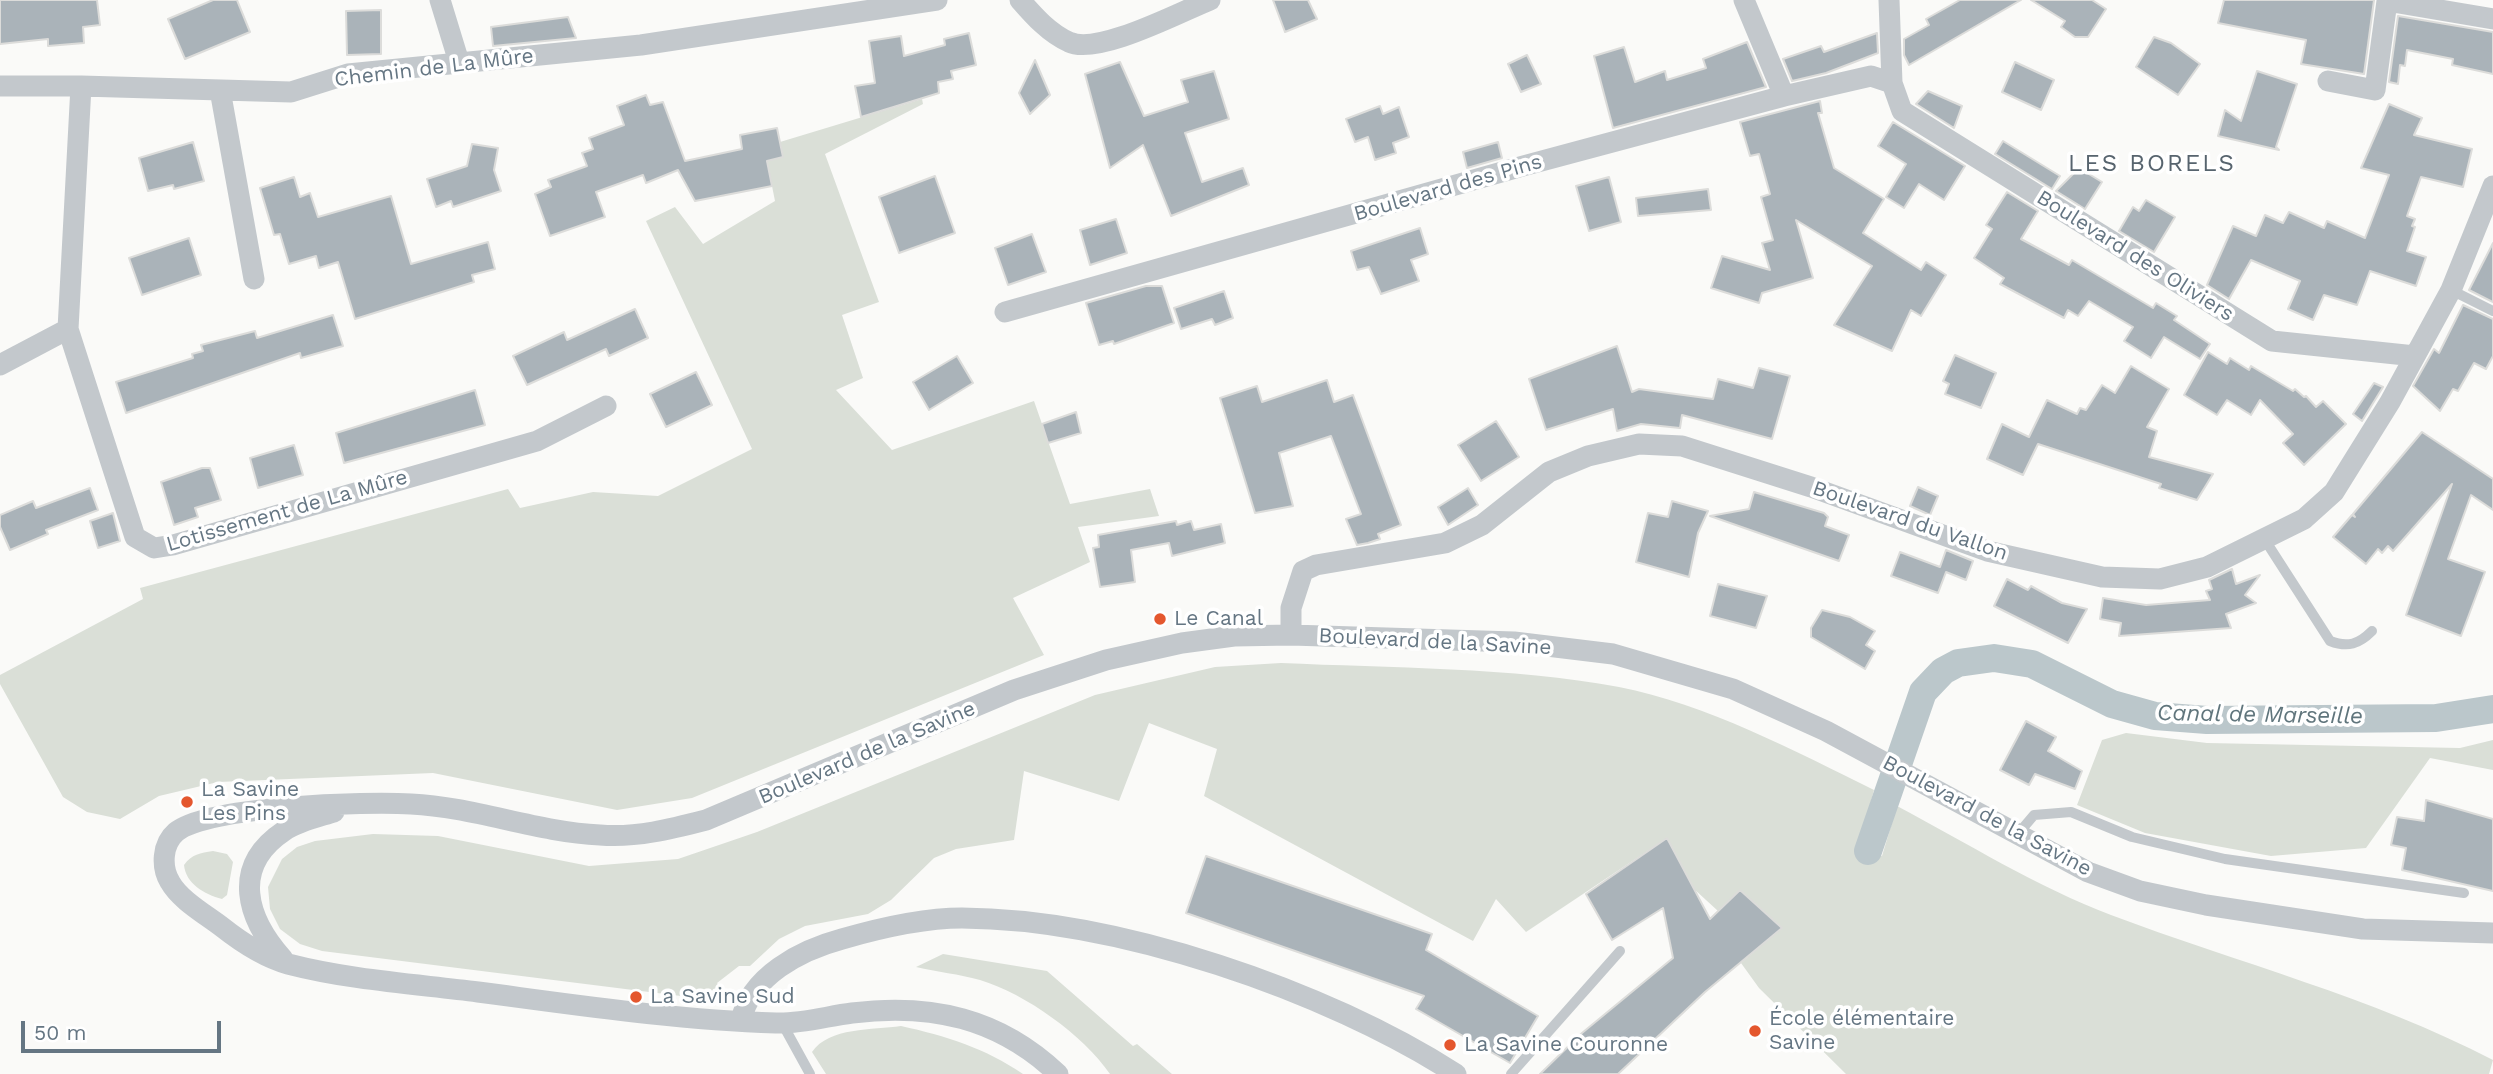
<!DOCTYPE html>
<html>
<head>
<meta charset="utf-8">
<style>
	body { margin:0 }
	#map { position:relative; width:2493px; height:1074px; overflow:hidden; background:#fafaf8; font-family:"Work Sans",sans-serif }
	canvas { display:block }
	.scale { position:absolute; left:21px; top:1021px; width:200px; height:32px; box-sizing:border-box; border:4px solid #657683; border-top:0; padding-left:9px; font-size:21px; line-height:24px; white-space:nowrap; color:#657683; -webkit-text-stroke:5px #fff; paint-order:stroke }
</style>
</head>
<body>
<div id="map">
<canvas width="2493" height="1074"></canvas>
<div class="scale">50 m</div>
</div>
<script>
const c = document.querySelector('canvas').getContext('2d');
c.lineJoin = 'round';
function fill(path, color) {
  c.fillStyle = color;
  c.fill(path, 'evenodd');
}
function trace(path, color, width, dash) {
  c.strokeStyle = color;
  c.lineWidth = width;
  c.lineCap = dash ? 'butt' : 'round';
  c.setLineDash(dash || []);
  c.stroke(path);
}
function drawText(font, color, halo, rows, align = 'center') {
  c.font = font + ' "Work Sans",sans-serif';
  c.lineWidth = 7;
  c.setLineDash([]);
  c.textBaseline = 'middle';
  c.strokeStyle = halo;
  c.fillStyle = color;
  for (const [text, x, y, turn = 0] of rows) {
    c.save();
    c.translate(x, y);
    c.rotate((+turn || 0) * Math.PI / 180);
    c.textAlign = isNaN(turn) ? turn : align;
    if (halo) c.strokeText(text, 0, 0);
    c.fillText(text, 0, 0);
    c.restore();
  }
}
fill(new Path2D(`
	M 922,99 L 923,104 L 825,154 L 879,302 L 842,315 L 863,378 L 836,390 L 892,450 L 1034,401 L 1070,504 L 1150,489 L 1159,516 L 1078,527 L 1090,562 L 1013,598 L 1044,655 L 692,798 L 617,810 L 433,773 L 218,782 L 159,796 L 120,819 L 87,812 L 63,797 L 0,684 L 0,675 L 143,599 L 140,588 L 508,489 L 520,508 L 593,492 L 658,496 L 752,449 L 646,221 L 675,207 L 703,244 L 775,201 L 767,161 L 782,157 L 780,142 Z
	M 1281,663 C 1390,668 1512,667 1619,687 C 1706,704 1795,751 1874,790 L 1858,848 L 1882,856 L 1897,806 C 1967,843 2037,887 2111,915 C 2238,963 2372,997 2493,1060 L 2489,1074 L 1846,1074 L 1759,988 L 1741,963 L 1782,928 L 1740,890 L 1718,911 L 1694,889 L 1667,838 L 1526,932 L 1496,899 L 1473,941 L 1204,796 L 1217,749 L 1149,723 L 1119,801 L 1024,771 L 1014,840 L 956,849 L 934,858 L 891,900 L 868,914 L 805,926 L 779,939 L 750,966 L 739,966 L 717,983 L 721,989 L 718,997 L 705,999 L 322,951 L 300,944 L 280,929 L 270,909 L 268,887 L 282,859 L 297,847 L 315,841 L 373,834 L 438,836 L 589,866 L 678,859 L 757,832 L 1095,695 L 1215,667 Z
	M 2126,733 L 2207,743 L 2460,748 L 2493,740 L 2493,770 L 2430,758 L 2366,848 L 2271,856 L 2145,833 L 2077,805 L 2102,740 Z
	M 213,851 L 227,854 L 233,862 L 227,895 L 222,899 C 204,894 186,884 184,865 C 192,854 200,853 213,851 Z
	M 943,954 L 1047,971 L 1133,1046 L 1137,1044 L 1172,1074 L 1110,1074 C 1083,1035 1026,994 980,980 C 959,974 937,972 916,967 Z
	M 901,1026 C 946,1036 985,1048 1023,1074 L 826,1074 L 812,1052 C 829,1027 873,1030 901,1026 Z`), '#dadfd7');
trace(new Path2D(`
	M 1868,851 L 1923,692 L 1943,671 L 1958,663 L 1994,658 L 2032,664 L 2112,704 L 2155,716 L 2207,720 L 2436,718 L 2493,709`), '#bbc7cb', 28);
const building = new Path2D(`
	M 0,0 L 97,0 L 100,25 L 83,27 L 84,43 L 48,46 L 48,39 L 0,44 Z
	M 213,0 L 237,0 L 250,32 L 185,59 L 168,19 Z
	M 1273,0 L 1308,0 L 1317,19 L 1285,32 Z
	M 1960,0 L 2021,0 L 1909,65 L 1904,55 L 1904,39 L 1929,25 L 1926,19 Z
	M 2031,0 L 2092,0 L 2106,9 L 2088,37 L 2075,37 L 2061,27 L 2065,21 Z
	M 2224,0 L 2374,0 L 2364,74 L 2301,64 L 2306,40 L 2218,23 Z
	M 381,10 L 381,54 L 347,55 L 346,11 Z
	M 2398,16 L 2493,32 L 2493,74 L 2452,65 L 2453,59 L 2407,50 L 2405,66 L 2400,65 L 2398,84 L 2389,82 Z
	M 568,17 L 576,38 L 493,46 L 491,27 Z
	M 969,33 L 976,65 L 951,71 L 953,79 L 938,82 L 939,93 L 861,117 L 855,86 L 875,83 L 869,41 L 901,36 L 904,56 L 945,45 L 944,39 Z
	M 1877,33 L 1878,53 L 1826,73 L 1792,81 L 1783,59 L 1821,46 L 1824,52 Z
	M 2154,37 L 2171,43 L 2200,64 L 2178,95 L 2136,67 Z
	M 1747,42 L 1766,87 L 1613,128 L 1594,56 L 1624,47 L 1635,82 L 1665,71 L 1667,80 L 1706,68 L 1703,59 Z
	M 1527,55 L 1541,84 L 1521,92 L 1508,64 Z
	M 1035,60 L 1050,95 L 1030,114 L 1019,93 Z
	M 1120,62 L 1144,116 L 1188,102 L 1181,80 L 1214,71 L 1229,119 L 1185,133 L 1202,182 L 1243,168 L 1249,185 L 1171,216 L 1143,145 L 1110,168 L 1085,74 Z
	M 2015,62 L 2054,80 L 2041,110 L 2002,92 Z
	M 2257,71 L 2297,84 L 2276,147 L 2279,150 L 2218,136 L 2225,110 L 2241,121 Z
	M 1928,91 L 1962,106 L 1954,128 L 1916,104 Z
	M 646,95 L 650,105 L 663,102 L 685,161 L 742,149 L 740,135 L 777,128 L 783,157 L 767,161 L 772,186 L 695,201 L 678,170 L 646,183 L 643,175 L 596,192 L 605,217 L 550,236 L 535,194 L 551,187 L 548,180 L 587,166 L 582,153 L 593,149 L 589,138 L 624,125 L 617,106 Z
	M 1820,101 L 1822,113 L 1818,113 L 1834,168 L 1884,199 L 1863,233 L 1921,270 L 1926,262 L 1946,275 L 1921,316 L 1911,310 L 1892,351 L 1834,325 L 1872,266 L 1796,220 L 1813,278 L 1762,293 L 1759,303 L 1711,288 L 1722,256 L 1770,270 L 1762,243 L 1773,240 L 1761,197 L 1770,194 L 1759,154 L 1750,156 L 1740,122 Z
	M 2389,104 L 2422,118 L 2414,135 L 2472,149 L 2463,187 L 2421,177 L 2407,216 L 2415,219 L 2412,226 L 2415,227 L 2407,251 L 2426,257 L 2416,286 L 2370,271 L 2357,305 L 2324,295 L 2313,320 L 2288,309 L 2300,281 L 2251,260 L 2229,299 L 2207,285 L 2233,226 L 2256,236 L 2265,215 L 2283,223 L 2289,212 L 2324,228 L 2327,221 L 2365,238 L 2389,175 L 2361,168 Z
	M 1380,106 L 1383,114 L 1399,107 L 1409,137 L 1393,143 L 1396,153 L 1375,160 L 1368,137 L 1355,142 L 1346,119 Z
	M 1893,122 L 1965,166 L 1944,200 L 1919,184 L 1904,208 L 1886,197 L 1906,164 L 1878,146 Z
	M 2003,141 L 2060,176 L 2052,189 L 1995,154 Z
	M 193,142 L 204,181 L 174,189 L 173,185 L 148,191 L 139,158 Z
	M 1498,142 L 1502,158 L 1467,168 L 1463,152 Z
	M 472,144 L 498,148 L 494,170 L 501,191 L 453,207 L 451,201 L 436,207 L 427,179 L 467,166 Z
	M 2079,168 L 2102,182 L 2085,209 L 2056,191 Z
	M 935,176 L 955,233 L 899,253 L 879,197 Z
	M 294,177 L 300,197 L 310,193 L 318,217 L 391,196 L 411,264 L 488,242 L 495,269 L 472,275 L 474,282 L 355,319 L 338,262 L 319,268 L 316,256 L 289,264 L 280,234 L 274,235 L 260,188 Z
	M 1609,177 L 1621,222 L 1589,231 L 1576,186 Z
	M 1708,189 L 1711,210 L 1638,216 L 1636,198 Z
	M 2007,192 L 2038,211 L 2021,239 L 2069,265 L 2072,260 L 2153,308 L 2156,303 L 2177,316 L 2174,320 L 2210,344 L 2200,359 L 2164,337 L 2151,358 L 2124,341 L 2133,327 L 2089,301 L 2078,316 L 2068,310 L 2064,318 L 2000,284 L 2004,278 L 1974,258 L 1992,229 L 1986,225 Z
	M 2146,200 L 2175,217 L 2154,252 L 2119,231 L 2133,207 L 2139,211 Z
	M 1116,219 L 1127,253 L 1090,265 L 1080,230 Z
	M 1420,228 L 1428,254 L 1411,260 L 1419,281 L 1381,294 L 1369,267 L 1357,270 L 1351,251 Z
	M 1032,234 L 1046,272 L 1008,285 L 995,248 Z
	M 189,238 L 201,275 L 142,295 L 129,258 Z
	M 2493,243 L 2493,302 L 2469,290 Z
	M 1146,286 L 1162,286 L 1174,323 L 1114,344 L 1113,341 L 1099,345 L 1086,303 Z
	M 1224,291 L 1233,318 L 1215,325 L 1212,319 L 1181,329 L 1174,308 Z
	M 2463,305 L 2493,319 L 2493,356 L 2486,369 L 2474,363 L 2458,391 L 2453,389 L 2440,411 L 2413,386 L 2434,349 L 2439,353 Z
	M 635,309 L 648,338 L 609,356 L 606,349 L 527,385 L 513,356 L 564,332 L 567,340 Z
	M 333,315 L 343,346 L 301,358 L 300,353 L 126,413 L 116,382 L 193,358 L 192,354 L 203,351 L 201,345 L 255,331 L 257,338 Z
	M 1617,346 L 1632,392 L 1639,389 L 1713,399 L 1718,379 L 1753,388 L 1759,368 L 1790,376 L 1772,439 L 1682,415 L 1680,428 L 1641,424 L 1617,431 L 1613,409 L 1546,430 L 1529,379 Z
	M 2208,352 L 2227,364 L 2230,358 L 2249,370 L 2251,366 L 2293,391 L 2295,389 L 2304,397 L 2306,396 L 2316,407 L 2323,401 L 2346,424 L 2304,465 L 2283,443 L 2293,434 L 2260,400 L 2251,415 L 2227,400 L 2217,415 L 2184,395 Z
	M 1955,355 L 1996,373 L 1981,408 L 1945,394 L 1949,384 L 1943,381 Z
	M 957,356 L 973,383 L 929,410 L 913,382 Z
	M 2131,366 L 2169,389 L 2147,427 L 2157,431 L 2149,457 L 2213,474 L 2197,500 L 2159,488 L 2161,484 L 2038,444 L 2023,475 L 1987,459 L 2002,424 L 2029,437 L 2047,400 L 2077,414 L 2080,408 L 2086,410 L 2102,385 L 2115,393 Z
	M 696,372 L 712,405 L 666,427 L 650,394 Z
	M 1327,380 L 1334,402 L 1353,395 L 1401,525 L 1378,534 L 1380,539 L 1368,543 L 1357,545 L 1346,519 L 1361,514 L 1331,436 L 1279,453 L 1293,506 L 1255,513 L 1220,398 L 1257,386 L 1262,402 Z
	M 2374,383 L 2383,387 L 2362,421 L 2353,414 Z
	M 475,390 L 485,425 L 344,463 L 336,433 Z
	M 1076,412 L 1081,433 L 1048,443 L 1042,424 Z
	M 1496,421 L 1519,457 L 1481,481 L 1458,445 Z
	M 2422,432 L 2493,479 L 2493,510 L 2471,495 L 2448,559 L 2485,572 L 2461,636 L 2406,615 L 2452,484 L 2393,551 L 2388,546 L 2382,553 L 2378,549 L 2366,564 L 2333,537 L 2352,515 L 2355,517 L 2353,514 Z
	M 294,445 L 303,475 L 258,488 L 250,458 Z
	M 202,468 L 210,468 L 221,500 L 195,508 L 198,517 L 174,525 L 161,482 Z
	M 1918,487 L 1938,496 L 1930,515 L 1910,506 Z
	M 90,488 L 98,510 L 46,530 L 48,534 L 10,550 L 0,527 L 0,515 L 33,501 L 36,508 Z
	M 1468,488 L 1478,505 L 1448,525 L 1438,507 Z
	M 1754,492 L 1824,513 L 1828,517 L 1825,526 L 1849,535 L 1839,561 L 1710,516 L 1749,509 Z
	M 1672,501 L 1708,511 L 1698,533 L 1689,577 L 1636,562 L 1648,513 L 1668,517 Z
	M 113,513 L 120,541 L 98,548 L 90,521 Z
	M 1176,521 L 1177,525 L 1191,521 L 1194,530 L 1221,524 L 1225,543 L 1172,556 L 1169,543 L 1131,550 L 1135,582 L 1100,587 L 1093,548 L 1099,547 L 1098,535 Z
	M 1946,550 L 1973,561 L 1966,580 L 1946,572 L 1938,593 L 1891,576 L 1900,552 L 1940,567 Z
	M 2232,569 L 2236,584 L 2260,575 L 2245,595 L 2256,603 L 2226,614 L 2231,628 L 2119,636 L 2121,623 L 2100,619 L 2103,598 L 2146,605 L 2210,600 L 2206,591 L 2212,589 L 2209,580 Z
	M 2007,579 L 2028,590 L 2031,586 L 2062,603 L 2087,609 L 2068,643 L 1994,606 Z
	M 1718,584 L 1767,596 L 1756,628 L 1710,616 Z
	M 1822,610 L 1850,617 L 1875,631 L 1866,645 L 1875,651 L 1865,669 L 1811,637 L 1811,628 Z
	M 2026,721 L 2056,737 L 2048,751 L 2082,771 L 2075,789 L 2035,774 L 2029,785 L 2000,770 Z
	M 2426,800 L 2493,819 L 2493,891 L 2402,870 L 2406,848 L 2391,845 L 2397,817 L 2424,821 Z
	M 1667,838 L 1710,919 L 1740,890 L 1782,928 L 1705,992 L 1618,1074 L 1540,1074 L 1582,1033 L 1673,958 L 1663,908 L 1612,940 L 1586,894 Z
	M 1206,856 L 1432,934 L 1426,950 L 1538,1016 L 1510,1063 L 1416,1009 L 1424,996 L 1186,913 Z`);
fill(building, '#aab3b9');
trace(building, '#dcdcda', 2);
trace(new Path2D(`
	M 2451,290 L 2493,311
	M 2265,540 L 2330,641 C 2348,648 2359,644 2372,631
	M 2017,835 L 2034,815 L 2071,812 L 2132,837 L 2225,859 L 2464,893
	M 782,1023 L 810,1074
	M 1511,1074 L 1620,951`), '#c3c8cc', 10);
trace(new Path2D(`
	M 440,0 L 459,62
	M 1020,0 C 1034,16 1049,33 1069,42 C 1097,56 1180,12 1210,0
	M 1744,0 L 1784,96
	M 1889,0 L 1892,83 L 1902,111 L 2272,341 L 2415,356
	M 2328,81 L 2375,90 L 2387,1 L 2493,19
	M 0,86 L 81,86
	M 220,90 L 254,279
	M 1005,312 L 1523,166 L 1784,96 L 1871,76 L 1892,83
	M 68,329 L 135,537 L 154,548 L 173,545 L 537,441 L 606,406
	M 0,365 L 68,329 L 81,86 L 291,92 L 348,74 L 641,45 L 937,0
	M 1291,635 L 1291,608 L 1303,571 L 1316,565 L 1445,543 L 1482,525 L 1549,472 L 1588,456 L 1639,444 L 1682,446 L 1811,487 L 1987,551 L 2102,577 L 2160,579 L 2207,567 L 2304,519 L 2334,492 L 2390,402 L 2451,290 L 2493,186
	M 283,959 C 247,919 230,867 284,831 C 299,821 318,817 334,812
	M 741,1021 C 750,976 801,950 842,939 C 880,928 922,918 962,918 C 1118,919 1325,990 1456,1074
	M 1058,1074 C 999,1018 931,1003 852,1013 C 828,1016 801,1024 776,1023 C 676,1020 577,1005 478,992 C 415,984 350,980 288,964 C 263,957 241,942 222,927 C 205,914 180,900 170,882 C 161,867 162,844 176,832 C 207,806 367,801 411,804 C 475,807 536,832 600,835 C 636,838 671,829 706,820 L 1014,690 L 1106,660 L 1182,643 L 1234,636 L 1291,635 L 1514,642 L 1613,654 L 1733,689 L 1826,731 L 2088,872 L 2140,891 L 2206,905 L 2363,929 L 2493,933`), '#c3c8cc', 21);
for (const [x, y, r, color] of [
	[1160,619,7,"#e4572e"],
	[187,802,7,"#e4572e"],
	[636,997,7,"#e4572e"],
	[1755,1031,7,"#e4572e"],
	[1450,1045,7,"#e4572e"]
]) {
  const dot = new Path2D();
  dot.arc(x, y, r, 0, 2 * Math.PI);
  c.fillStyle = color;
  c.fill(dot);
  trace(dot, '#fff', 2.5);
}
drawText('21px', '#657683', '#fff', [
	["Chemin de La Mûre",434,68,-7],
	["Boulevard des Pins",1448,188,-16],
	["Boulevard des Oliviers",2135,256,32],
	["Lotissement de La Mûre",287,511,-16],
	["Boulevard du Vallon",1910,521,19],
	["Boulevard de la Savine",1435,642,3],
	["Boulevard de la Savine",867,753,-23],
	["Boulevard de la Savine",1987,816,28]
]);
drawText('21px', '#657683', '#fff', [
	["Le Canal",1174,619],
	["La Savine",201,790],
	["Les Pins",201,814],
	["La Savine Sud",650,997],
	["École élémentaire",1769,1019],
	["Savine",1769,1043],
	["La Savine Couronne",1464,1045]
], 'left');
drawText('italic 23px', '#60757c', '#fff', [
	["Canal de Marseille",2260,715,1]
]);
c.letterSpacing = '2px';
drawText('24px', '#57646e', '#fff', [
	["LES BORELS",2152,164]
]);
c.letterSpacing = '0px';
</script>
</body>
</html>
